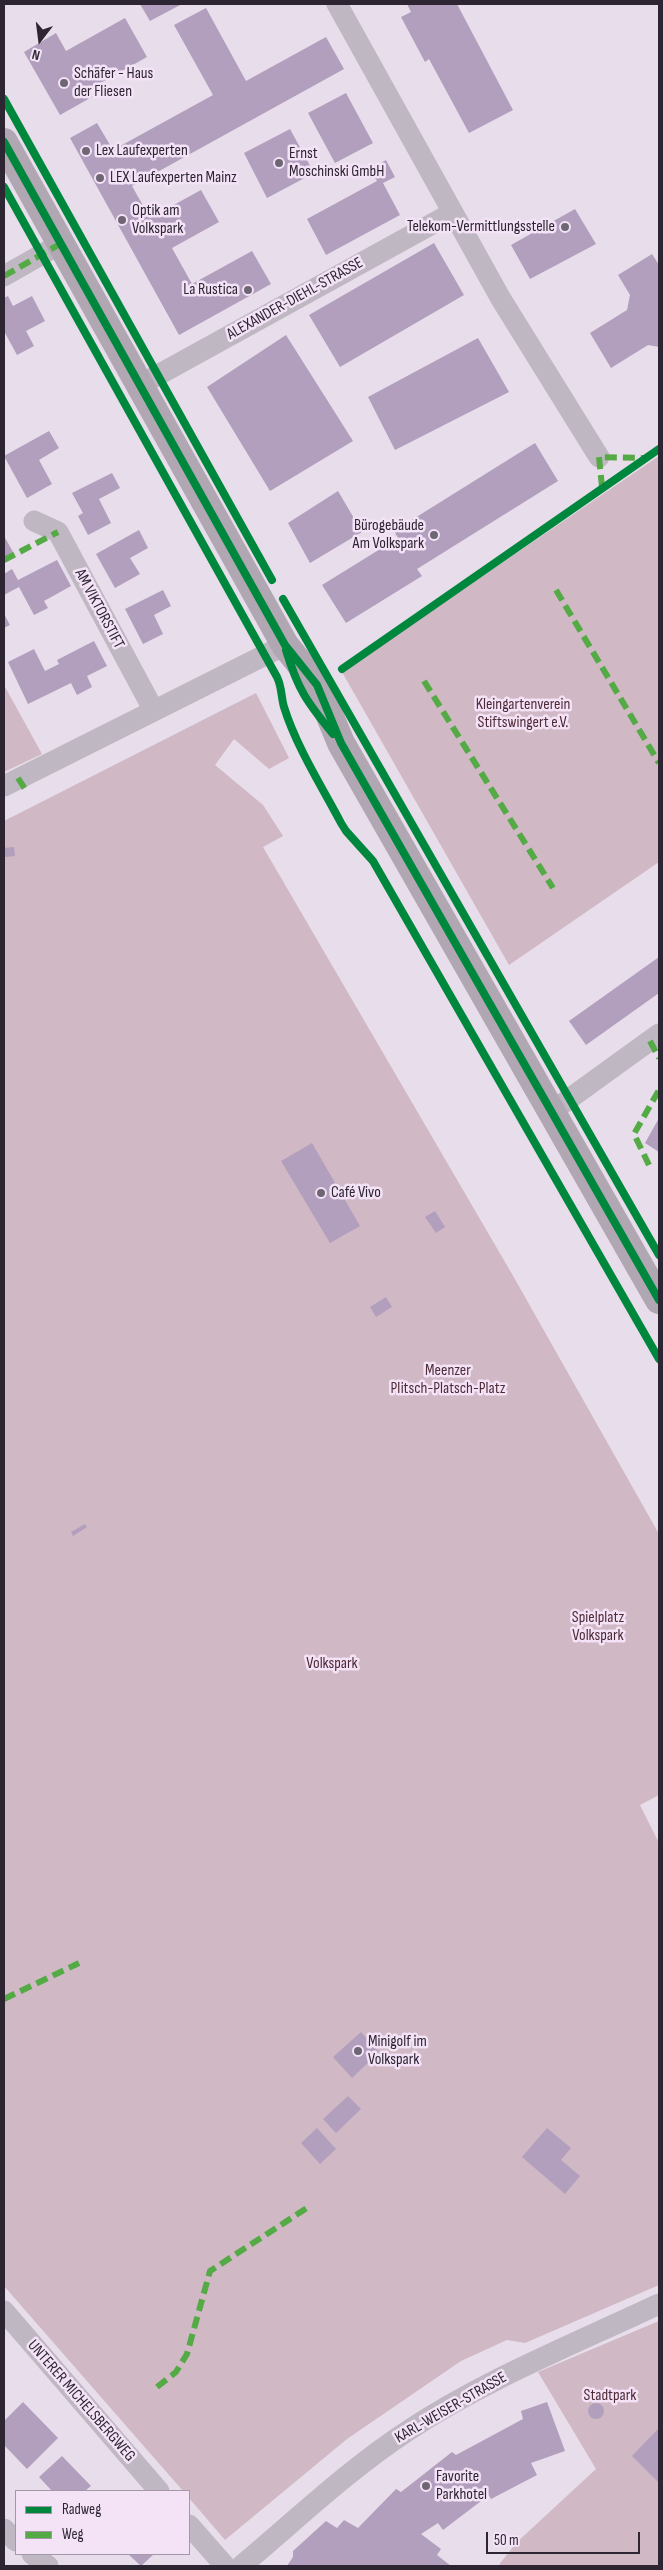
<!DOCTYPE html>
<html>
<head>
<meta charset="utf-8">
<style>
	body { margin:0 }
	#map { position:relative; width:663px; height:2570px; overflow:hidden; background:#e8ddea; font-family:"Sofia Sans Condensed",sans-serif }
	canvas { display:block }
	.frame { position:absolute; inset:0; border:5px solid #2d2632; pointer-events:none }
	.legend { position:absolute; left:15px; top:2490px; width:175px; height:65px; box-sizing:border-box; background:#f4e3f7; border:1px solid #a497a8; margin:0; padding:6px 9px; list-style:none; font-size:15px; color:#2d2632 }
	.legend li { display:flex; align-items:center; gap:10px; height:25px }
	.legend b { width:25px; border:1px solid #a497a8 }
	.north { position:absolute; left:15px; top:15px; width:50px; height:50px; -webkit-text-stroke:4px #f4e3f7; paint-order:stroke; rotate:195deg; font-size:14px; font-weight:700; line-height:20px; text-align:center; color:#2d2632 }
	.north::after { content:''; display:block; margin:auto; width:18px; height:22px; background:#2d2632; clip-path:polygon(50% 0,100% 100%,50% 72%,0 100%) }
	.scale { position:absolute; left:486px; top:2532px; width:154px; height:22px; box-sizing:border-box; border:2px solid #2d2632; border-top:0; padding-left:6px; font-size:15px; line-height:18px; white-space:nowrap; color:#2d2632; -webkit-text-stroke:4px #f4e3f7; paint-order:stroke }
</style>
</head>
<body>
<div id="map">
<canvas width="663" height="2570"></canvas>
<div class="frame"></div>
<ul class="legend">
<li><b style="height:6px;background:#00873e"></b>Radweg</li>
<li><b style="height:6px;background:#54aa45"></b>Weg</li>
</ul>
<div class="north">N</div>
<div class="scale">50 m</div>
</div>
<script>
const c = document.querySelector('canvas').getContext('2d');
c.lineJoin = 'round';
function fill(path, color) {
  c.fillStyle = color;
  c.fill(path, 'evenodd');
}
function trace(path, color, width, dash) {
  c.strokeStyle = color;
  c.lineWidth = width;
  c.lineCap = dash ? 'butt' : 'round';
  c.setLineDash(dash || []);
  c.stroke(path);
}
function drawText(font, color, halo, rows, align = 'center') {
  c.font = font + ' "Sofia Sans Condensed",sans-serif';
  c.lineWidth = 5;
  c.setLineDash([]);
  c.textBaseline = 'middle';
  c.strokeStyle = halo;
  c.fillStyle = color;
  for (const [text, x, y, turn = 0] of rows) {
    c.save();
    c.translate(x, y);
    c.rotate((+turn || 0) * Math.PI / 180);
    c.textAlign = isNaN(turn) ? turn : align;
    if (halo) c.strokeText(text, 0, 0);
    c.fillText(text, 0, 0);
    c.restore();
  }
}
fill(new Path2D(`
	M 659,456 L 659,862 L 509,965 L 342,672 Z
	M 4,685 L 42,754 L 4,772 Z
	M 256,693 L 289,758 L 269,769 L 234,739 L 215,765 L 263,805 L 283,836 L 263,847 L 512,1274 L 659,1534 L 659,1795 L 640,1805 L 659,1843 L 659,2285 L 525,2343 L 507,2340 L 461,2361 L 347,2439 L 225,2540 L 189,2498 L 189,2491 L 183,2491 L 4,2286 L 4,821 Z
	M 659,2321 L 659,2566 L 498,2566 L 516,2543 L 596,2469 L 538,2372 Z`), '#d0b8c5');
fill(new Path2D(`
	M 140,4 L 182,4 L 150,21 Z
	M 407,4 L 457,4 L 513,110 L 469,133 L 429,59 L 425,62 L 401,17 L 411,12 Z
	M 206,8 L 246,81 L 326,37 L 344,69 L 132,186 L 150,218 L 201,190 L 219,222 L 172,248 L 192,284 L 252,251 L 271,284 L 179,335 L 70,138 L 97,123 L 113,150 L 213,95 L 174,25 Z
	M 125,18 L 147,57 L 88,90 L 92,97 L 60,115 L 24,52 L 56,33 L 66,51 Z
	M 346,93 L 373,143 L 335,163 L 308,113 Z
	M 290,129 L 314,173 L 267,198 L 244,153 Z
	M 386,160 L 395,177 L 383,183 L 400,215 L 326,255 L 307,219 L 377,181 L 370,169 Z
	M 575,209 L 596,244 L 530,279 L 511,245 Z
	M 434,243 L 464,295 L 340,367 L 309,315 Z
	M 652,254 L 659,265 L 659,347 L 648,345 L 611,368 L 590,333 L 627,310 L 630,295 L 618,275 Z
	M 8,296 L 13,306 L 32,296 L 45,321 L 26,331 L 34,346 L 17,355 L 4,331 L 4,298 Z
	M 286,335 L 353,441 L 270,491 L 207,387 Z
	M 478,338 L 509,392 L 395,450 L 368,397 Z
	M 49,431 L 59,448 L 39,460 L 52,484 L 27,498 L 4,456 Z
	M 535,443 L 558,481 L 417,569 L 422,576 L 346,623 L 322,585 L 398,538 L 394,531 Z
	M 112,473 L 120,488 L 99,499 L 111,523 L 88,535 L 78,516 L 83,513 L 72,493 Z
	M 338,491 L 362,532 L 310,563 L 288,523 Z
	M 139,530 L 148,548 L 130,558 L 140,574 L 115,588 L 96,554 Z
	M 4,536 L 13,552 L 4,557 Z
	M 57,560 L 71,586 L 44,601 L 48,608 L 34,615 L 19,587 L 4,595 L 4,574 L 12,569 L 18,580 Z
	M 163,590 L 171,606 L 154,615 L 163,634 L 143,644 L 125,609 Z
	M 4,614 L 10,625 L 4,628 Z
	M 94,641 L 107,666 L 87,676 L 92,687 L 77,695 L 71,683 L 28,704 L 8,662 L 34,649 L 45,671 L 59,664 L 57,660 Z
	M 14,847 L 15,856 L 4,857 L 4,848 Z
	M 659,957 L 659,993 L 586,1045 L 569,1021 Z
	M 659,1118 L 659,1152 L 645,1143 Z
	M 312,1143 L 360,1226 L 330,1243 L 281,1161 Z
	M 435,1211 L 445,1227 L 436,1233 L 425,1217 Z
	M 386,1297 L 392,1307 L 376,1317 L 370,1307 Z
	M 85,1524 L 87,1527 L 73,1536 L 71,1532 Z
	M 361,2032 L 379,2052 L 352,2078 L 333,2057 Z
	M 348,2096 L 361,2109 L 336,2133 L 323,2119 Z
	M 317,2128 L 336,2149 L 320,2164 L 301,2143 Z
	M 547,2128 L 571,2148 L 561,2160 L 580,2176 L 565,2194 L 522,2157 Z
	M 23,2402 L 58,2438 L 27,2469 L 4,2445 L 4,2421 Z
	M 547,2402 L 565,2451 L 531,2463 L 537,2475 L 491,2499 L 486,2491 L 482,2494 L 485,2498 L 443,2530 L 438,2523 L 421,2534 L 441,2549 L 437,2555 L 451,2566 L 287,2566 L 293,2557 L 293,2551 L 326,2521 L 337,2528 L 344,2520 L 358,2528 L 396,2489 L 401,2492 L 452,2452 L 456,2455 L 523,2419 L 521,2411 Z
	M588 2411a8 8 0 1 1 16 0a8 8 0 1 1-16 0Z
	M 659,2428 L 659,2483 L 632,2456 Z
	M 62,2456 L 91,2486 L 85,2491 L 52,2491 L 39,2477 Z
	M 128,2554 L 154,2554 L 141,2566 Z`), '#b19fbd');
trace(new Path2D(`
	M 337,4 L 501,299 L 599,457
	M 4,276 L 60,244
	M 140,385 L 452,213
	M 34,521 L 58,532 L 153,709
	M 4,786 L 285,645
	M 551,1112 L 659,1034
	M 4,2311 L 159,2491
	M 189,2525 L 225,2566
	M 4,2529 L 16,2541
	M 32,2554 L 48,2566
	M 241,2566 C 295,2521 347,2471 406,2432 C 484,2380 574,2344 659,2304`), '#bfb7c2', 21);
trace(new Path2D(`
	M 4,142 L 285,645 L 317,685 L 341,743 L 659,1300`), '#b0a7b3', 28);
trace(new Path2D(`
	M 4,276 L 60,244
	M 602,487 L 599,457 L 645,458
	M 4,560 L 58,532
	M 556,590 L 659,763
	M 424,681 L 553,888
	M 18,778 L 25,789
	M 650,1041 L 659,1058
	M 649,1165 L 634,1134 L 659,1090
	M 4,1999 L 79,1963
	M 157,2387 L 176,2372 L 187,2354 L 210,2271 L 310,2206`), '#54aa45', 6, [12, 6]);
trace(new Path2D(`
	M 4,99 L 272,580
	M 4,142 L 285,645 L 317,685 L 341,743 L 659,1300
	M 4,187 L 277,677 C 282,687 281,697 284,707 C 296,746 322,787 341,823 L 346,831 L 373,861 L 659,1359
	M 283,599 L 659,1255
	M 286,650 C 298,690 307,702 333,734
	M 342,669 L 659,449`), '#00873e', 8);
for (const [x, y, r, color] of [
	[64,83,5,"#6e6672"],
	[86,151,5,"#6e6672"],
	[279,163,5,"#6e6672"],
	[100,178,5,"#6e6672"],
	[122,220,5,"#6e6672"],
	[565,227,5,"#6e6672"],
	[248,290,5,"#6e6672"],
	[434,535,5,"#6e6672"],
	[321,1193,5,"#6e6672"],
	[358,2051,5,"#6e6672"],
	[426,2486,5,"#6e6672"]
]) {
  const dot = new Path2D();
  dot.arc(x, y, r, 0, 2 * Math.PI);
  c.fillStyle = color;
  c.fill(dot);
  trace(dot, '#f4e3f7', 2);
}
drawText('16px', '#2d2632', '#f4e3f7', [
	["Schäfer - Haus",74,74],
	["der Fliesen",74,92],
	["Lex Laufexperten",96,151],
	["Ernst",289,154],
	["Moschinski GmbH",289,172],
	["LEX Laufexperten Mainz",110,178],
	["Optik am",132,211],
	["Volkspark",132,229],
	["Telekom-Vermittlungsstelle",555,227,"right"],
	["La Rustica",238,290,"right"],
	["Bürogebäude",424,526,"right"],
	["Am Volkspark",424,544,"right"],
	["Café Vivo",331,1193],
	["Minigolf im",368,2042],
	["Volkspark",368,2060],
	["Favorite",436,2477],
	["Parkhotel",436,2495]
], 'left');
drawText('16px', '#2d2632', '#f4e3f7', [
	["ALEXANDER-DIEHL-STRASSE",295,299,-29],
	["AM VIKTORSTIFT",99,609,62],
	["UNTERER MICHELSBERGWEG",81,2401,49],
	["KARL-WEISER-STRASSE",451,2408,-30]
]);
drawText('16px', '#4f2b37', '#f4e3f7', [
	["Kleingartenverein",523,705],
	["Stiftswingert e.V.",523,723],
	["Meenzer",448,1371],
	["Plitsch-Platsch-Platz",448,1389],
	["Spielplatz",598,1618],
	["Volkspark",598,1636],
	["Volkspark",332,1664],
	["Stadtpark",610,2396]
]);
</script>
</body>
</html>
